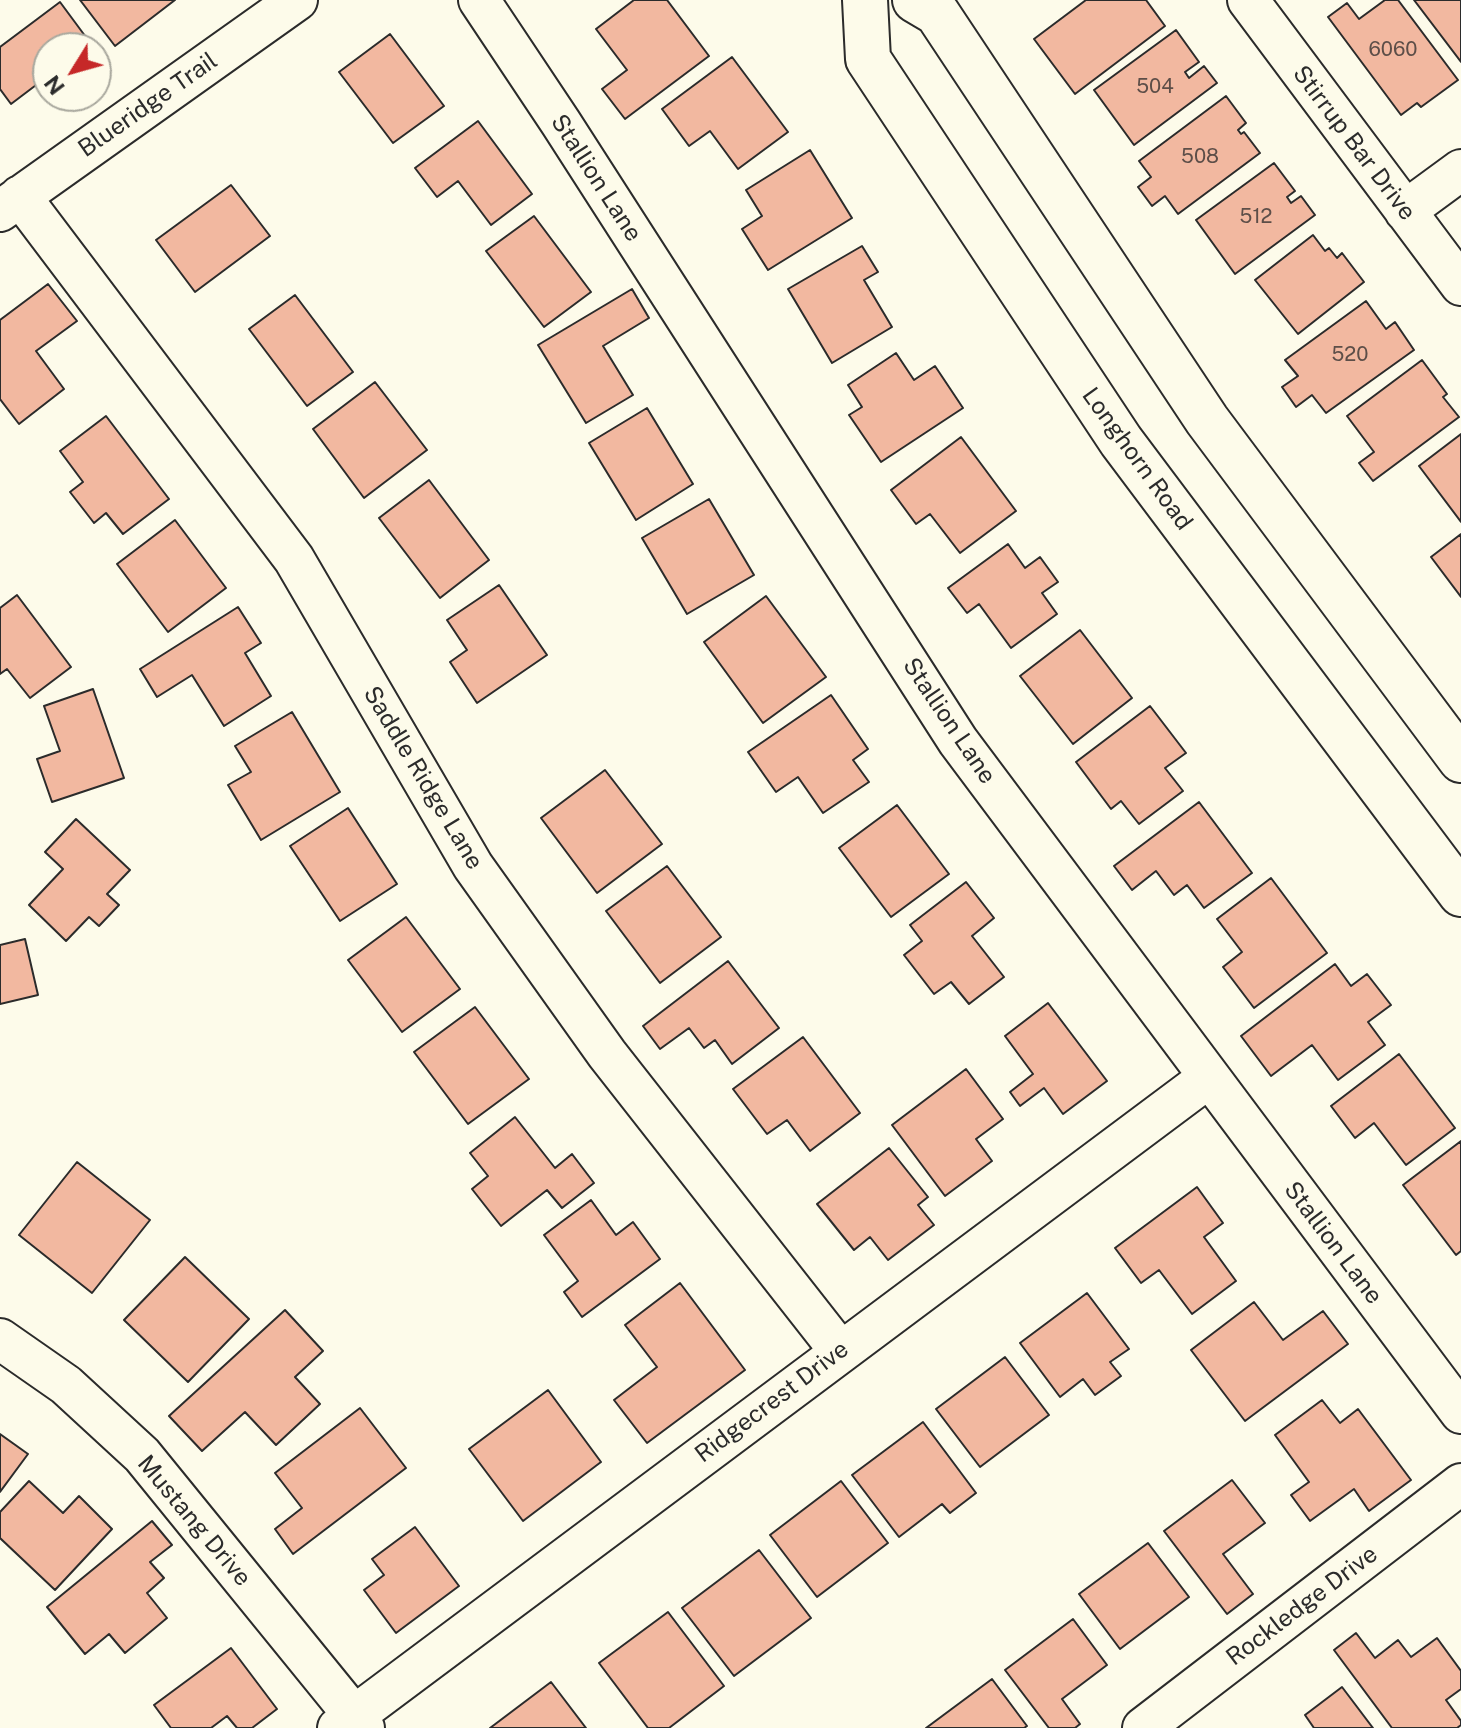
<!DOCTYPE html>
<html>
<head>
<meta charset="utf-8">
<style>
	body { margin:0 }
	#map { position:relative; width:1461px; height:1728px; overflow:hidden; background:#fdfbea; font-family:"Public Sans",sans-serif }
	canvas { display:block }
	.north { position:absolute; left:32px; top:32px; width:80px; height:80px; box-sizing:border-box; background:#fdfbea; border:2px solid #a9a89e; border-radius:50%; rotate:233deg; font-size:22px; font-weight:700; line-height:32px; text-align:center; color:#2b2b2b }
	.north::after { content:''; display:block; margin:auto; width:28px; height:36px; background:#c62828; clip-path:polygon(50% 0,100% 100%,50% 72%,0 100%) }
</style>
</head>
<body>
<div id="map">
<canvas width="1461" height="1728"></canvas>
<div class="north">N</div>
</div>
<script>
const c = document.querySelector('canvas').getContext('2d');
c.lineJoin = 'round';
function fill(path, color) {
  c.fillStyle = color;
  c.fill(path, 'evenodd');
}
function trace(path, color, width, dash) {
  c.strokeStyle = color;
  c.lineWidth = width;
  c.lineCap = dash ? 'butt' : 'round';
  c.setLineDash(dash || []);
  c.stroke(path);
}
function drawText(font, color, halo, rows, align = 'center') {
  c.font = font + ' "Public Sans",sans-serif';
  c.lineWidth = 6;
  c.setLineDash([]);
  c.textBaseline = 'middle';
  c.strokeStyle = halo;
  c.fillStyle = color;
  for (const [text, x, y, turn = 0] of rows) {
    c.save();
    c.translate(x, y);
    c.rotate((+turn || 0) * Math.PI / 180);
    c.textAlign = isNaN(turn) ? turn : align;
    if (halo) c.strokeText(text, 0, 0);
    c.fillText(text, 0, 0);
    c.restore();
  }
}
const building = new Path2D(`
	M 80,0 L 175,0 L 115,46 Z
	M 634,0 L 667,0 L 709,56 L 625,119 L 602,89 L 627,70 L 596,29 Z
	M 1086,0 L 1146,0 L 1165,26 L 1075,94 L 1034,39 Z
	M 1385,0 L 1398,0 L 1458,80 L 1421,107 L 1417,103 L 1401,115 L 1328,17 L 1347,3 L 1359,19 Z
	M 1414,0 L 1461,0 L 1461,62 Z
	M 60,2 L 94,48 L 48,48 L 48,76 L 11,104 L 0,89 L 0,47 Z
	M 1176,30 L 1199,62 L 1185,72 L 1189,78 L 1204,66 L 1217,83 L 1134,145 L 1094,90 Z
	M 390,34 L 444,106 L 393,143 L 339,72 Z
	M 732,57 L 788,132 L 738,169 L 710,131 L 689,146 L 662,109 Z
	M 1226,96 L 1246,123 L 1238,130 L 1241,134 L 1244,132 L 1260,153 L 1178,214 L 1165,196 L 1152,206 L 1138,187 L 1151,177 L 1139,161 Z
	M 478,121 L 532,194 L 491,225 L 458,181 L 437,197 L 415,168 Z
	M 810,150 L 852,218 L 768,270 L 742,229 L 762,216 L 746,190 Z
	M 1274,163 L 1295,191 L 1287,197 L 1291,203 L 1301,196 L 1315,215 L 1235,274 L 1196,220 Z
	M 231,185 L 270,236 L 195,292 L 156,240 Z
	M 534,216 L 591,292 L 544,327 L 486,251 Z
	M 1313,235 L 1325,251 L 1329,248 L 1337,258 L 1342,253 L 1364,282 L 1298,334 L 1255,280 Z
	M 862,246 L 878,272 L 864,280 L 892,327 L 832,363 L 788,289 Z
	M 48,284 L 77,321 L 36,351 L 64,389 L 19,424 L 0,399 L 0,320 Z
	M 632,289 L 649,318 L 603,346 L 633,395 L 586,423 L 538,345 Z
	M 295,295 L 353,372 L 307,406 L 249,329 Z
	M 1366,301 L 1386,329 L 1395,322 L 1414,350 L 1326,413 L 1312,395 L 1296,407 L 1282,387 L 1298,376 L 1285,360 Z
	M 896,353 L 914,380 L 935,366 L 963,408 L 881,462 L 849,415 L 862,407 L 848,385 Z
	M 1422,360 L 1447,394 L 1443,397 L 1459,417 L 1373,481 L 1359,463 L 1374,452 L 1347,416 Z
	M 375,382 L 427,450 L 364,498 L 313,429 Z
	M 647,408 L 693,484 L 636,520 L 589,443 Z
	M 106,416 L 169,499 L 123,534 L 106,513 L 94,523 L 70,492 L 83,482 L 60,451 Z
	M 1461,434 L 1461,522 L 1419,466 Z
	M 961,437 L 1016,511 L 960,553 L 930,514 L 916,524 L 891,490 Z
	M 429,480 L 489,560 L 440,598 L 379,518 Z
	M 709,499 L 754,575 L 687,614 L 642,538 Z
	M 175,520 L 226,588 L 168,632 L 117,564 Z
	M 1461,534 L 1461,597 L 1431,557 Z
	M 1008,544 L 1025,568 L 1040,557 L 1058,582 L 1042,593 L 1057,614 L 1011,648 L 979,604 L 967,613 L 948,588 Z
	M 499,585 L 547,655 L 477,703 L 450,662 L 467,650 L 447,620 Z
	M 17,595 L 71,667 L 30,698 L 7,669 L 0,674 L 0,608 Z
	M 766,596 L 826,677 L 763,723 L 704,642 Z
	M 238,607 L 261,643 L 245,653 L 271,696 L 224,726 L 192,675 L 157,697 L 140,669 Z
	M 1080,630 L 1132,698 L 1073,744 L 1020,676 Z
	M 93,689 L 124,778 L 52,802 L 37,759 L 60,751 L 44,706 Z
	M 831,695 L 868,749 L 853,760 L 869,782 L 823,813 L 798,777 L 776,792 L 748,752 Z
	M 1150,706 L 1186,753 L 1165,768 L 1183,791 L 1139,824 L 1121,801 L 1111,809 L 1076,762 Z
	M 292,712 L 340,792 L 261,840 L 228,785 L 251,772 L 235,746 Z
	M 605,770 L 662,844 L 597,893 L 541,818 Z
	M 1199,802 L 1252,873 L 1204,908 L 1187,885 L 1174,895 L 1156,871 L 1132,890 L 1114,866 Z
	M 897,805 L 949,874 L 891,917 L 839,848 Z
	M 348,808 L 397,884 L 340,921 L 290,846 Z
	M 76,819 L 130,870 L 107,894 L 119,905 L 99,926 L 89,917 L 66,941 L 29,905 L 63,869 L 45,852 Z
	M 667,866 L 721,937 L 660,983 L 606,911 Z
	M 1271,878 L 1327,953 L 1254,1008 L 1223,967 L 1242,952 L 1217,919 Z
	M 966,882 L 994,918 L 972,936 L 1004,977 L 969,1004 L 951,982 L 934,994 L 904,955 L 922,941 L 910,925 Z
	M 406,917 L 460,989 L 402,1032 L 348,960 Z
	M 25,939 L 38,995 L 0,1004 L 0,945 Z
	M 728,961 L 779,1028 L 732,1064 L 715,1040 L 704,1048 L 689,1028 L 660,1049 L 643,1026 Z
	M 1335,964 L 1351,986 L 1367,974 L 1391,1005 L 1368,1022 L 1385,1045 L 1338,1080 L 1312,1045 L 1271,1076 L 1241,1036 Z
	M 1048,1003 L 1107,1081 L 1063,1114 L 1044,1088 L 1020,1106 L 1010,1092 L 1033,1074 L 1005,1036 Z
	M 475,1007 L 529,1079 L 468,1124 L 414,1052 Z
	M 803,1037 L 860,1113 L 810,1151 L 787,1120 L 767,1134 L 733,1089 Z
	M 1399,1054 L 1455,1128 L 1406,1165 L 1374,1123 L 1355,1138 L 1331,1106 Z
	M 966,1069 L 1003,1119 L 976,1139 L 992,1161 L 945,1196 L 892,1125 Z
	M 515,1117 L 555,1168 L 572,1154 L 594,1183 L 562,1208 L 547,1190 L 501,1226 L 472,1189 L 488,1176 L 470,1153 Z
	M 1461,1141 L 1461,1251 L 1456,1255 L 1403,1185 Z
	M 889,1148 L 928,1197 L 918,1205 L 934,1225 L 888,1260 L 870,1237 L 854,1250 L 817,1204 Z
	M 77,1162 L 150,1220 L 92,1293 L 19,1235 Z
	M 1197,1187 L 1223,1223 L 1204,1237 L 1236,1281 L 1192,1314 L 1159,1270 L 1141,1283 L 1115,1248 Z
	M 591,1200 L 616,1235 L 633,1222 L 660,1259 L 582,1317 L 564,1292 L 578,1281 L 544,1235 Z
	M 185,1257 L 249,1319 L 188,1382 L 124,1320 Z
	M 680,1283 L 745,1370 L 647,1443 L 614,1400 L 657,1367 L 625,1325 Z
	M 1087,1293 L 1129,1349 L 1110,1362 L 1121,1376 L 1095,1395 L 1083,1379 L 1060,1397 L 1020,1343 Z
	M 1254,1302 L 1283,1340 L 1323,1311 L 1348,1344 L 1245,1421 L 1191,1350 Z
	M 285,1310 L 323,1351 L 295,1377 L 320,1404 L 276,1445 L 245,1412 L 202,1451 L 169,1416 Z
	M 1005,1357 L 1049,1415 L 980,1467 L 936,1409 Z
	M 548,1390 L 601,1462 L 523,1521 L 469,1449 Z
	M 1322,1400 L 1340,1423 L 1358,1409 L 1411,1480 L 1369,1511 L 1354,1489 L 1310,1521 L 1291,1495 L 1309,1482 L 1275,1435 Z
	M 360,1408 L 406,1468 L 293,1554 L 275,1529 L 302,1508 L 275,1473 Z
	M 923,1422 L 976,1493 L 950,1513 L 942,1504 L 899,1537 L 852,1475 Z
	M 0,1434 L 28,1454 L 0,1492 Z
	M 1232,1480 L 1265,1523 L 1223,1554 L 1253,1594 L 1227,1614 L 1164,1531 Z
	M 29,1481 L 63,1513 L 79,1496 L 112,1529 L 55,1590 L 0,1538 L 0,1512 Z
	M 841,1481 L 888,1543 L 817,1597 L 770,1535 Z
	M 152,1521 L 172,1545 L 150,1562 L 164,1578 L 147,1593 L 167,1618 L 125,1653 L 109,1634 L 85,1654 L 47,1607 Z
	M 415,1527 L 459,1586 L 396,1633 L 364,1590 L 384,1575 L 372,1559 Z
	M 1148,1543 L 1189,1597 L 1120,1649 L 1079,1594 Z
	M 759,1550 L 811,1618 L 734,1676 L 682,1608 Z
	M 668,1612 L 724,1686 L 669,1728 L 648,1728 L 599,1663 Z
	M 1073,1619 L 1107,1665 L 1062,1699 L 1080,1724 L 1075,1728 L 1049,1728 L 1005,1670 Z
	M 1356,1633 L 1375,1658 L 1398,1640 L 1411,1657 L 1437,1638 L 1461,1671 L 1461,1689 L 1446,1700 L 1461,1721 L 1461,1725 L 1457,1728 L 1392,1728 L 1334,1650 Z
	M 231,1648 L 277,1709 L 252,1728 L 237,1728 L 227,1716 L 211,1728 L 171,1728 L 154,1705 Z
	M 992,1679 L 1027,1726 L 1024,1728 L 926,1728 Z
	M 551,1682 L 586,1728 L 490,1728 Z
	M 1342,1687 L 1373,1728 L 1314,1728 L 1305,1715 Z`);
fill(building, '#f2b8a0');
trace(building, '#2b2b2b', 2);
const minor = new Path2D(`
	M 479,0 L 561,123 L 958,741 L 1461,1413
	M 1248,0 L 1461,285
	M 20,196 L 294,559 L 473,866 L 607,1054 L 840,1351
	M 0,211 L 297,0
	M 1405,211 L 1461,170
	M 0,1339 L 66,1385 L 142,1455 L 364,1728
	M 338,1728 L 1208,1078
	M 1143,1728 L 1461,1484`);
const major = new Path2D(`
	M 865,0 L 868,59 L 1121,441 L 1461,894
	M 915,0 L 937,13 L 1207,420 L 1461,760`);
trace(minor, '#2b2b2b', 44);
trace(major, '#2b2b2b', 48);
trace(minor, '#fdfbea', 40);
trace(major, '#fdfbea', 44);
drawText('20px', '#5d4e48', null, [
	["6060",1393,50],
	["504",1155,87],
	["508",1200,157],
	["512",1256,217],
	["520",1350,355]
]);
drawText('24px', '#2b2b2b', '#fdfbea', [
	["Blueridge Trail",148,105,-35],
	["Stirrup Bar Drive",1354,143,53],
	["Stallion Lane",596,178,57],
	["Longhorn Road",1137,459,54],
	["Stallion Lane",949,721,56],
	["Saddle Ridge Lane",423,778,59],
	["Stallion Lane",1333,1243,53],
	["Ridgecrest Drive",772,1402,-37],
	["Mustang Drive",194,1521,50],
	["Rockledge Drive",1302,1606,-37]
]);
</script>
</body>
</html>
